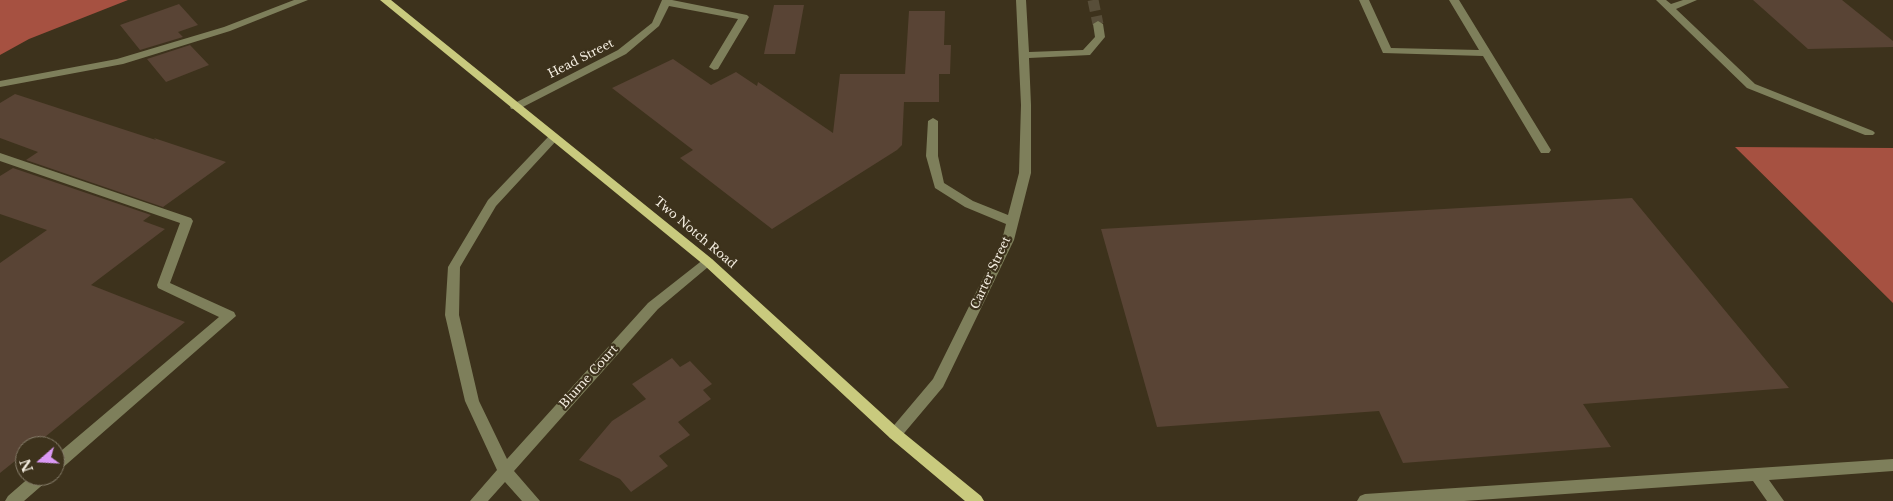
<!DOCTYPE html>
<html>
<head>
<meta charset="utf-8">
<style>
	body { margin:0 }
	#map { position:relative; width:1893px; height:501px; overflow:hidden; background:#3d321c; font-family:"Libre Baskerville",serif }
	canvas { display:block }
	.north { position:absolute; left:15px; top:436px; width:50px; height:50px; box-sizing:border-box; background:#3d321c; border:1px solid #867d6a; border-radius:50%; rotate:251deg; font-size:14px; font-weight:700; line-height:20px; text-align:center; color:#f4ede0 }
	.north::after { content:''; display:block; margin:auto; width:18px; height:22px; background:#db99f5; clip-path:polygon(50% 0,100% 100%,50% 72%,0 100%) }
</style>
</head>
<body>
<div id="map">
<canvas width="1893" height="501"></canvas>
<div class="north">N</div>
</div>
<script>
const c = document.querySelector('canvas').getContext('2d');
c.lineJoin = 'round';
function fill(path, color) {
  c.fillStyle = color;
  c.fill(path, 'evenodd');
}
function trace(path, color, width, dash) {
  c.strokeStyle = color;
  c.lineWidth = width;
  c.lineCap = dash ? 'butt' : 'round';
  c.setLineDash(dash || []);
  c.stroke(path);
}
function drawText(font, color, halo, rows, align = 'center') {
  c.font = font + ' "Libre Baskerville",serif';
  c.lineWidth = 4.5;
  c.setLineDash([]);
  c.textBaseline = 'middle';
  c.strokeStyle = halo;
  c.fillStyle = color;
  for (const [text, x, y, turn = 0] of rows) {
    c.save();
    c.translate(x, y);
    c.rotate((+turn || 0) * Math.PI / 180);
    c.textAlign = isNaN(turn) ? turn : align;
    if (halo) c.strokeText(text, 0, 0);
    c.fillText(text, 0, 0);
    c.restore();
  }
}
fill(new Path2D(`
	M 0,0 L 128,0 L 29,39 L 0,55 Z
	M 1735,147 L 1893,148 L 1893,303 Z`), '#a65141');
fill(new Path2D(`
	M 1753,0 L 1842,0 L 1893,41 L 1893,47 L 1808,49 Z
	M 179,4 L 198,25 L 178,32 L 183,37 L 140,50 L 120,25 Z
	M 774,5 L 804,5 L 795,54 L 764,54 Z
	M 909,11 L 945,11 L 944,45 L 951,45 L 950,74 L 939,74 L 939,102 L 904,102 L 902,145 L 897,150 L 772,229 L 680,158 L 693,150 L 612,88 L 673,59 L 711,85 L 736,72 L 757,86 L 758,82 L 833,133 L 840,74 L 905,74 Z
	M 190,45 L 209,65 L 166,82 L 147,59 Z
	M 15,94 L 156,140 L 154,138 L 226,162 L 163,207 L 26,160 L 38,152 L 0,138 L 0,103 Z
	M 13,168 L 151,215 L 143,221 L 165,229 L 91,285 L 185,322 L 34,446 L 25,446 L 25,453 L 0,473 L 0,263 L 47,230 L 0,214 L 0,176 Z
	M 1632,198 L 1789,388 L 1583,404 L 1611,447 L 1403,463 L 1379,411 L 1157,427 L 1101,229 Z
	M 672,358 L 680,367 L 690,361 L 712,384 L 703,390 L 711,399 L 678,422 L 690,435 L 659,456 L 668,466 L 631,492 L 620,479 L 579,460 L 612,421 L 646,399 L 632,384 Z`), '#594435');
trace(new Path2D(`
	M 1093,0 L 1098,24`), '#584e39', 11, [11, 5.5]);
fill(new Path2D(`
	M 294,0 L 308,0 L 230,31 L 123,64 L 0,87 L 0,81 L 117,59 L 224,27 Z
	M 662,0 L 672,0 L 747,15 L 749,17 L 718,69 L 714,70 L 709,67 L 738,19 L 669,6 L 659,26 L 626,54 L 519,109 L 511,109 L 510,107 L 511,105 L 618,50 L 652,23 Z
	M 1016,0 L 1026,0 L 1029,52 L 1083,50 L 1095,37 L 1093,24 L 1098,21 L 1103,24 L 1105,37 L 1090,55 L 1029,58 L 1031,105 L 1031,173 L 1014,240 L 943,387 L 900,438 L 895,440 L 890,438 L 888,434 L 890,430 L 933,379 L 1002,240 L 1006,224 L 965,207 L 935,188 L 926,156 L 928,121 L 933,118 L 938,121 L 938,156 L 944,183 L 973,201 L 1008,215 L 1019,173 L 1021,105 Z
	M 1359,0 L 1369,0 L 1391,48 L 1479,50 L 1449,0 L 1459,0 L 1551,150 L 1549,153 L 1541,153 L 1483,56 L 1383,53 Z
	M 1656,0 L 1666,0 L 1671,4 L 1683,0 L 1697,0 L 1676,9 L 1755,84 L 1873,131 L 1875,133 L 1873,135 L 1865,135 L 1747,88 Z
	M 553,134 L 557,136 L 559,138 L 557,140 L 496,206 L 460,267 L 459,315 L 479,401 L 507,459 L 648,303 L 704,259 L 712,259 L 714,262 L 658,309 L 514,471 L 540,501 L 522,501 L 505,482 L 488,501 L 470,501 L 497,470 L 465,401 L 445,315 L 448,267 L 488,200 L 549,136 Z
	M 0,153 L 191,218 L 193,221 L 170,283 L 234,312 L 236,316 L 60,470 L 55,471 L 55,456 L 219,317 L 158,288 L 157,285 L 180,223 L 0,161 Z
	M 1893,459 L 1893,471 L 1769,480 L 1784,501 L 1767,501 L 1753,481 L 1464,501 L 1357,501 L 1360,496 L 1365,494 Z
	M 31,476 L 50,476 L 47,481 L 24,501 L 5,501 L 8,496 Z`), '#7e7f5b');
fill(new Path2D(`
	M 380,0 L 391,0 L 712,259 L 900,430 L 981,496 L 984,501 L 965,501 L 890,438 L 704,265 Z`), '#c9ca7e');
drawText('12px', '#f4ede0', '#3d321c', [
	["Head Street",581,59,-27],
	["Two Notch Road",695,233,40],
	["Carter Street",991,273,-65],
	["Blume Court",589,377,-48]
]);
</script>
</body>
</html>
